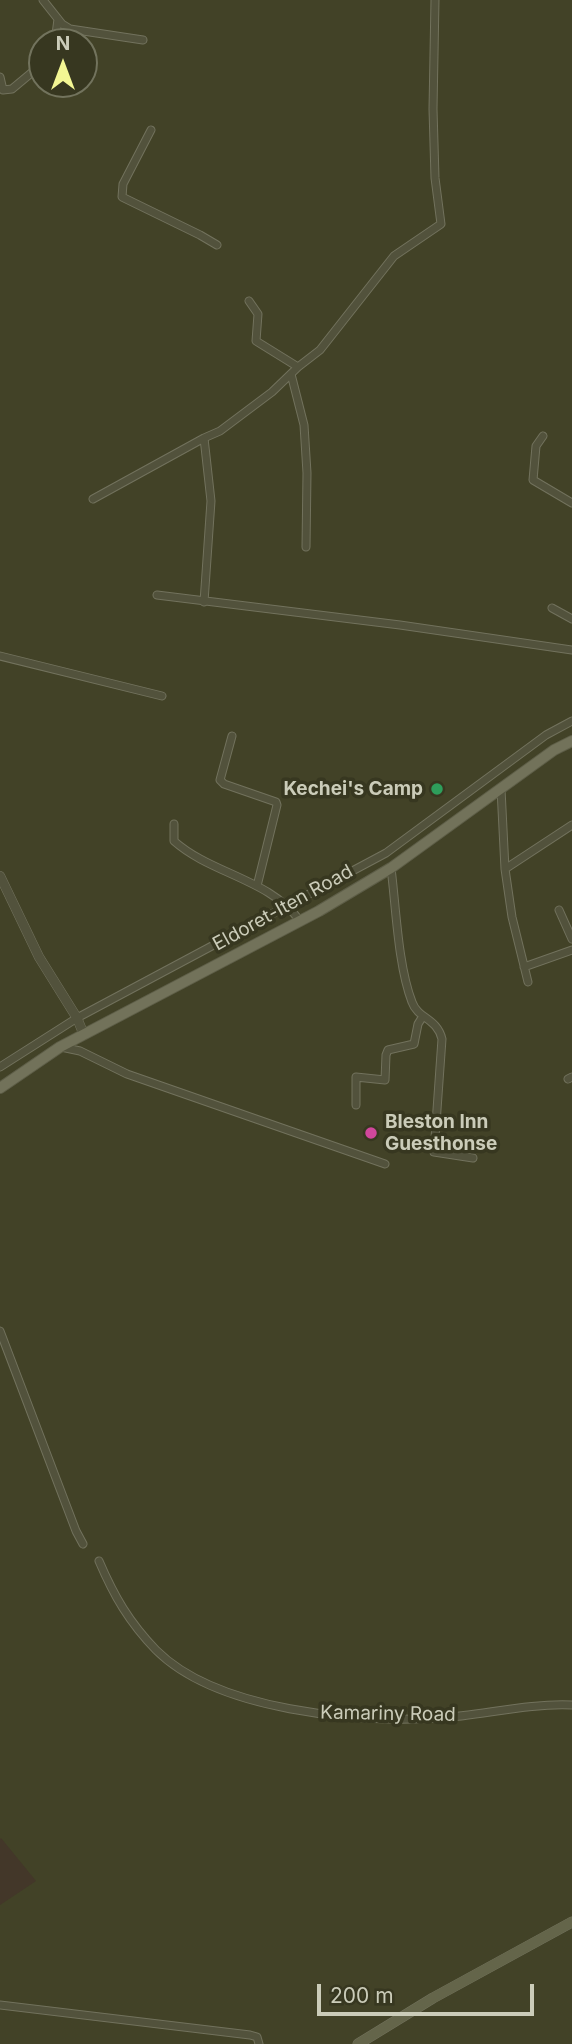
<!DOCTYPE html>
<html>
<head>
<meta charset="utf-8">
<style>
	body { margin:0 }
	#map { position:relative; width:572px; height:2044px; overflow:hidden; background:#424227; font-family:Inter,sans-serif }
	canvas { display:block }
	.north { position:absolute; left:28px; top:28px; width:70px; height:70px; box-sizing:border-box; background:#373720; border:2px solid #72735d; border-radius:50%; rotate:0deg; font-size:19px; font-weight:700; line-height:28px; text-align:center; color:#cbccb9 }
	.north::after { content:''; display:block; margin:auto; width:24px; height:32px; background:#f3f693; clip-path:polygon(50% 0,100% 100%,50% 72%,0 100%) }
	.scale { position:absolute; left:317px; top:1984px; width:217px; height:32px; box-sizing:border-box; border:4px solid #cbccb9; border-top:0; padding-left:9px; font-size:21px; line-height:24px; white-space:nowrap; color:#cbccb9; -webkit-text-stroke:5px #373720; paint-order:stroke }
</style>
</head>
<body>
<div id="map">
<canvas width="572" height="2044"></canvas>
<div class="north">N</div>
<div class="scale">200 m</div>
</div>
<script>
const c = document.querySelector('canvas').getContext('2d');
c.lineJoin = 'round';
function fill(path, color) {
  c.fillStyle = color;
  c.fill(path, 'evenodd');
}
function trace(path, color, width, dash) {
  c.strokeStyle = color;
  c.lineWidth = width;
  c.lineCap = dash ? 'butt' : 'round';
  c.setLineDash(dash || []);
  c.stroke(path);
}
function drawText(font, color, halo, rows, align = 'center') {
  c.font = font + ' Inter,sans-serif';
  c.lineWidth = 7;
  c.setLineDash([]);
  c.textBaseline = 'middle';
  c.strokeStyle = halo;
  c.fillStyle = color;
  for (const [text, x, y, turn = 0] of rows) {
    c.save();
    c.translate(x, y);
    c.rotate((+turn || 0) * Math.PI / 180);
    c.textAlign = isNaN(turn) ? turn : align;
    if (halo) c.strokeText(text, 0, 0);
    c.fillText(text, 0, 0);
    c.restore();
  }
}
fill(new Path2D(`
	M 1,1838 L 36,1881 L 0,1905 L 0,1839 Z`), '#433729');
const minor = new Path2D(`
	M 43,0 L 62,24 L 70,29 L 143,40
	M 55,42 L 58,19
	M 0,77 L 3,90 L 12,89 L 42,64
	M 151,130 L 123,184 L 122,197 L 200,235 L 217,245
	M 249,301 L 258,314 L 256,341 L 298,367
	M 291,374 L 304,425 L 307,473 L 306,547
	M 543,436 L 536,446 L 533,480 L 572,503
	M 93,499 L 204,438
	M 157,595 L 400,625 L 572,650
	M 204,602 L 211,501 L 204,438 L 220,431 L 272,392 L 298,367 L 320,350 L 394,256 L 441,224 L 435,178 L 433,109 L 435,0
	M 552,608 L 572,619
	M 0,656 L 162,696
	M 232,736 L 220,780 L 224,784 L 276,802 L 277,805 L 257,886
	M 501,789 L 505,869 L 512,917 L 528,982
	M 174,824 L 174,841 C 211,874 270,879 300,921
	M 391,868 C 396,907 398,966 412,1002 C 418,1019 437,1018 442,1039 L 434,1152 L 473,1158
	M 505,869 L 572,825
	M 559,910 L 572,939
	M 524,967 L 572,950
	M 61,1047 L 80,1051 L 127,1074 L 385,1164
	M 0,1067 L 77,1018 L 386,853 L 546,735 L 572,721
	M 568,1079 L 572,1077
	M 356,1105 L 356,1077 L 385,1080 L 386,1055 L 388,1050 L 414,1044 L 418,1024 L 423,1016
	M 0,1331 L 76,1531 L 83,1544
	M 99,1561 C 114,1596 129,1622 156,1650 C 217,1711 357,1723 440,1718 C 484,1715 528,1703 572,1705
	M 0,2005 L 250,2035 L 257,2037 L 259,2044`);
const tertiary = new Path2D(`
	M 0,876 L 39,957 L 77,1018 L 84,1035`);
const secondary = new Path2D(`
	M 358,2044 L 433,1998 L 572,1922`);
const primary = new Path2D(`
	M 0,1088 L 60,1047 L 319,911 L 391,868 L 554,750 L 572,741`);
trace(minor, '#72725d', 9);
trace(tertiary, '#72725d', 10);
trace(secondary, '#72725d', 11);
trace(primary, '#5e5e48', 12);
trace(minor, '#52523c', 7);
trace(tertiary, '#52523c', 9);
trace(secondary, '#64654a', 10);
trace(primary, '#72725a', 10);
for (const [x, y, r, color] of [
	[437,789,7,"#2e9e5b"],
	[371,1133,7,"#d1479c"]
]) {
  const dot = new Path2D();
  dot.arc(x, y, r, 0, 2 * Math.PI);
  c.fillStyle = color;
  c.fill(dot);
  trace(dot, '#373720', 2.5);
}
drawText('bold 19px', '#cbccb9', '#373720', [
	["Kechei's Camp",423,789],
	["Bleston Inn",385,1122,"left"],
	["Guesthonse",385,1144,"left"]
], 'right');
drawText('19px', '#cbccb9', '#373720', [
	["Eldoret-Iten Road",283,908,-29],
	["Kamariny Road",388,1714,1]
]);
</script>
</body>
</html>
